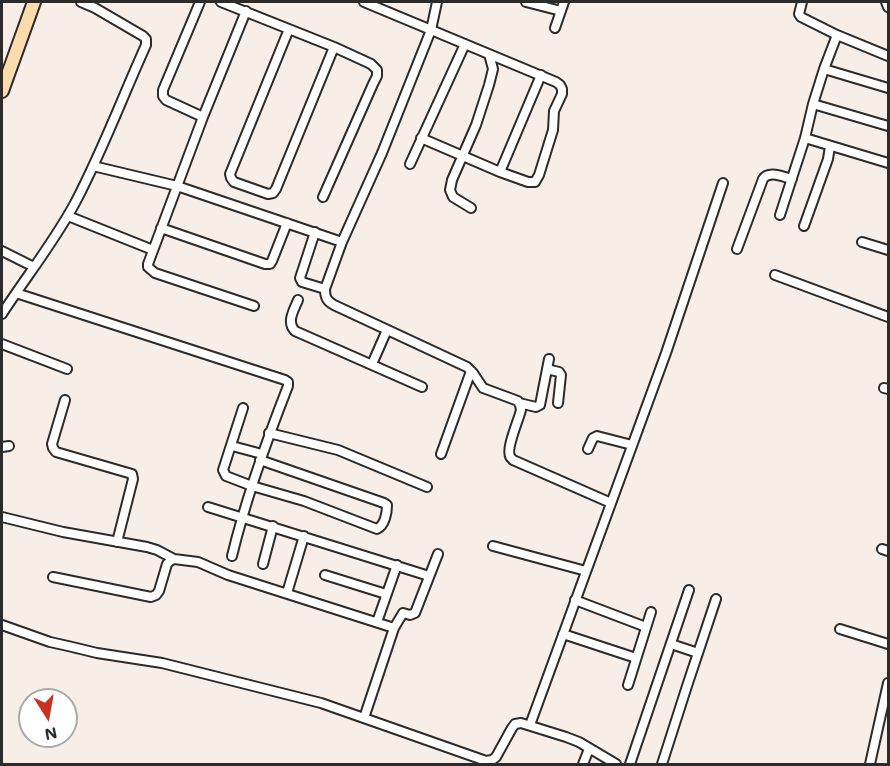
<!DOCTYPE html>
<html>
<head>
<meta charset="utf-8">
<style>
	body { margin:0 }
	#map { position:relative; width:890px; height:766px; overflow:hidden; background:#f8eee8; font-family:Mali,sans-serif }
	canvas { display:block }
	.frame { position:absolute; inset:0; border:3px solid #2b2b2b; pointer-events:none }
	.north { position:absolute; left:18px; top:688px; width:60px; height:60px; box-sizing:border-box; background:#fff; border:2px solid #aaa; border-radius:50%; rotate:169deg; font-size:16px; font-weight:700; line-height:24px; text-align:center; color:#2b2b2b }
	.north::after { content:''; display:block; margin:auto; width:21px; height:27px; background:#c8321e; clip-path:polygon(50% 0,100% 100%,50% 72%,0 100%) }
</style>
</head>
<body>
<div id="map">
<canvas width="890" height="766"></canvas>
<div class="frame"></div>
<div class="north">N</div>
</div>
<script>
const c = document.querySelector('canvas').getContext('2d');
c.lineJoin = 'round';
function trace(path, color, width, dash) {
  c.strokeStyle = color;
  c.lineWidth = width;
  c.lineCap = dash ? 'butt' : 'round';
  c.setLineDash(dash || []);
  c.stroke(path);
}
const minor = new Path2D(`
	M 200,2 L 163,90 L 163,96 L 166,100 L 203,117
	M 221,2 L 334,47 L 371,64 L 377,70 L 377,76 L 373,84 L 323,197
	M 364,2 L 556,82 L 560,85 L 562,89 L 562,94 L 554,111 L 553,130 L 539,175 L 535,182 L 528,182 L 500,172 L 421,138
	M 437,2 L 431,30 L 382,153 L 342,242 L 325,289 C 325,298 327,301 334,305 L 467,367 L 473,373 L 483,388 L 518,401 L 520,405 L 521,410 C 519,419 506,448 510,456 C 510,458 512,458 513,460 L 611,503
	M 526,2 L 561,11
	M 802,2 L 799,14 L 801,17 L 837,35 L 888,56
	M 886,2 L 888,7
	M 246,11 L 203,117 L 148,264 L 148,267 L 155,273 L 254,306
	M 555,28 L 564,2
	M 289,29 L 230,174 L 231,178 L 234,182 L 268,194 L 273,193 L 276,189 L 334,47
	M 824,69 L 888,88
	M 813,104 L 888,126
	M 805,138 L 888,163
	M 410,164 L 465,44
	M 93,166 L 177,186 L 342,242
	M 500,172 L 541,75
	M 471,208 L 453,197 L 450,190 L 452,180 L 476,125 L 489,85 L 493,69 L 489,54
	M 780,215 L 805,138 L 813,104 L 824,69 L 837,35
	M 68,216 L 153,250
	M 804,226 L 828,159 L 830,146
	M 161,228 L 265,264 L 270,264 L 272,261 L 287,223
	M 315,232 L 300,278 L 302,282 L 325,289
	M 862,242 L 888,250
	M 737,249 L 763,179 C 769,170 783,177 792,179
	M 2,251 L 34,267
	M 775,275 L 888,317
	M 16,293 L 285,380 L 288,382 L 288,386 C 266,442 246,498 232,556
	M 298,300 C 294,310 286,322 295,331 L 422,387
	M 2,314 C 26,277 54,242 75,203 C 102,152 122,98 146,45 L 146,39 L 143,36 L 95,8 L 81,2
	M 2,344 L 67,369
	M 372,364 L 387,330
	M 547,369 L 559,372 L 561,375 L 558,403
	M 884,388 L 888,389
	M 65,400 L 52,444 L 53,448 L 56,452 L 132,474 L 133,479 L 117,542
	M 519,403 L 536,407 L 540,405 L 549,359
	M 243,408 L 223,470 L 226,476 L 252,486 L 304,501 L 377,529 C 385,525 387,513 387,505 L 384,503 L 260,460
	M 269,433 L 338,450 L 427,487
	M 232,446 L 262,454
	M 2,447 L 9,446
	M 588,449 L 593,438 L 597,436 L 632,445
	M 441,454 L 471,371
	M 208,507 L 429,576
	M 2,517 L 63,532 L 147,547 L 157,550 L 174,559
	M 493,546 L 586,571
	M 882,549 L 888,551
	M 263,564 L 273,526
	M 325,575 L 386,594
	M 53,577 L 151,597 L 156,595 L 159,591 L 167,564 L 170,561 L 174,559 L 198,562 L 228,575 L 394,628
	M 287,593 L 304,536
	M 575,600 L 646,627
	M 377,622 L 397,565
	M 2,625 L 50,642 L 68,646 L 97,653 L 162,663 L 321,703 L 486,761 L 492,760 L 496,757 L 512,728 L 515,724 L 521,723 L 566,737 L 579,742 L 616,764
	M 840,629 L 888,644
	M 563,634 L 636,658
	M 671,644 L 698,653
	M 628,685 L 651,612
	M 364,718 L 394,628 L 403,613 L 410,615 L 415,613 L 438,554
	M 530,725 L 666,353 L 723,183
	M 583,764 L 589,749
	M 630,764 L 689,590
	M 662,764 L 687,686 L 716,599
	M 870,764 L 888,683`);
const primary = new Path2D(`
	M 2,91 L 34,2`);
trace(minor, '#2b2b2b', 12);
trace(primary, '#2b2b2b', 16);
trace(minor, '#fff', 8);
trace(primary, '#fcdcac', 12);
</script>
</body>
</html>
